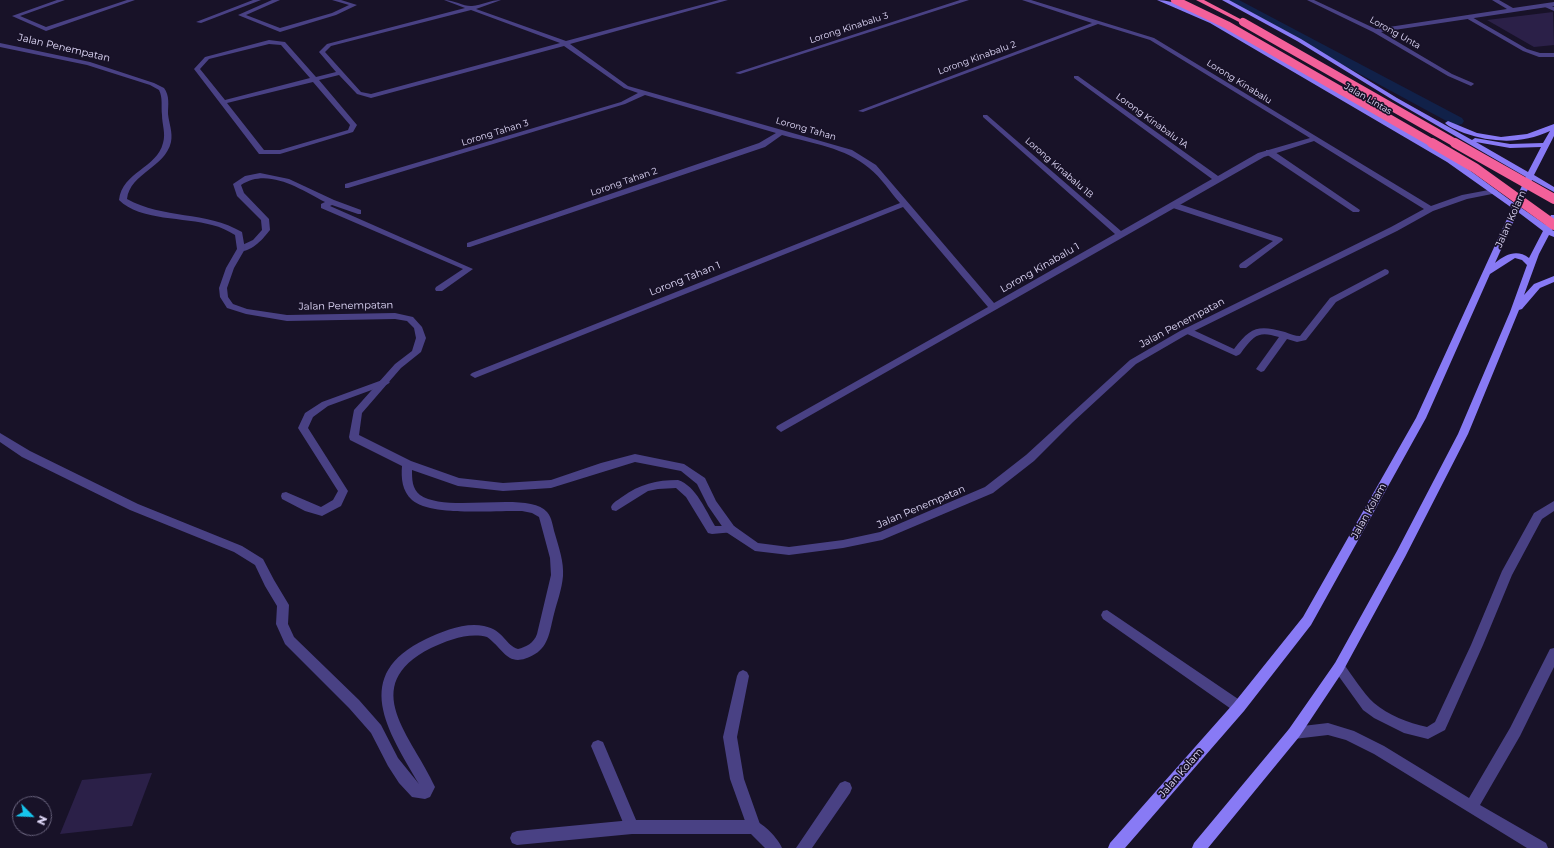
<!DOCTYPE html>
<html>
<head>
<meta charset="utf-8">
<style>
	body { margin:0 }
	#map { position:relative; width:1554px; height:848px; overflow:hidden; background:#181228; font-family:Montserrat,sans-serif }
	canvas { display:block }
	.north { position:absolute; left:12px; top:796px; width:40px; height:40px; box-sizing:border-box; background:#181228; border:1px solid #69637d; border-radius:50%; rotate:114deg; font-size:11px; font-weight:700; line-height:16px; text-align:center; color:#e3dcfc }
	.north::after { content:''; display:block; margin:auto; width:14px; height:18px; background:#16c6ee; clip-path:polygon(50% 0,100% 100%,50% 72%,0 100%) }
</style>
</head>
<body>
<div id="map">
<canvas width="1554" height="848"></canvas>
<div class="north">N</div>
</div>
<script>
const c = document.querySelector('canvas').getContext('2d');
c.lineJoin = 'round';
function fill(path, color) {
  c.fillStyle = color;
  c.fill(path, 'evenodd');
}
function trace(path, color, width, dash) {
  c.strokeStyle = color;
  c.lineWidth = width;
  c.lineCap = dash ? 'butt' : 'round';
  c.setLineDash(dash || []);
  c.stroke(path);
}
function drawText(font, color, halo, rows, align = 'center') {
  c.font = font + ' Montserrat,sans-serif';
  c.lineWidth = 3.5;
  c.setLineDash([]);
  c.textBaseline = 'middle';
  c.strokeStyle = halo;
  c.fillStyle = color;
  for (const [text, x, y, turn = 0] of rows) {
    c.save();
    c.translate(x, y);
    c.rotate((+turn || 0) * Math.PI / 180);
    c.textAlign = isNaN(turn) ? turn : align;
    if (halo) c.strokeText(text, 0, 0);
    c.fillText(text, 0, 0);
    c.restore();
  }
}
fill(new Path2D(`
	M 1225,0 L 1239,0 L 1462,118 L 1464,121 L 1462,124 L 1457,125 L 1452,124 L 1227,2 Z`), '#112149');
fill(new Path2D(`
	M 1553,12 L 1554,45 L 1534,47 L 1487,20 Z
	M 152,773 L 132,826 L 60,834 L 82,780 Z`), '#2b2048');
fill(new Path2D(`
	M 272,0 L 280,0 L 246,15 L 280,28 L 332,13 L 349,5 L 332,0 L 341,0 L 357,5 L 336,15 L 280,32 L 238,15 Z
	M 1547,4 L 1554,7 L 1554,11 L 1545,7 L 1545,5 Z
	M 1466,16 L 1470,16 L 1527,49 L 1540,53 L 1554,53 L 1554,57 L 1539,57 L 1523,51 L 1466,18 Z
	M 1266,150 L 1272,150 L 1360,210 L 1359,212 L 1353,212 L 1266,154 Z
	M 260,173 L 289,179 L 334,200 L 361,210 L 361,214 L 358,214 L 332,205 L 330,206 L 473,269 L 442,291 L 436,291 L 435,289 L 436,287 L 463,269 L 321,208 L 321,204 L 325,202 C 300,189 268,167 241,185 L 244,193 L 269,219 L 270,230 C 263,239 251,253 238,251 L 238,247 L 253,240 L 262,230 L 261,220 L 237,196 L 233,184 L 245,176 Z
	M 1170,203 L 1176,203 L 1282,238 L 1283,240 L 1246,268 L 1240,268 L 1239,266 L 1240,264 L 1273,241 L 1170,207 Z
	M 1385,269 L 1388,270 L 1389,272 L 1388,274 L 1336,302 L 1306,340 L 1297,342 L 1287,339 L 1264,371 L 1261,372 L 1256,369 L 1279,337 C 1260,331 1255,334 1243,350 C 1241,353 1240,355 1236,356 L 1185,333 L 1183,331 L 1185,329 L 1191,329 L 1234,349 C 1251,326 1259,325 1285,332 C 1290,334 1295,336 1300,336 L 1330,298 Z
	M 385,379 L 390,382 L 388,384 L 328,406 L 313,417 L 308,428 L 348,491 L 341,506 L 322,516 L 305,511 L 282,499 L 281,496 L 282,493 L 286,492 L 321,507 L 333,500 L 338,491 L 298,428 L 305,413 L 322,402 Z
	M 678,480 C 696,486 706,511 715,526 L 734,526 L 736,529 L 734,532 L 712,534 L 708,533 L 686,497 L 676,488 L 658,489 L 648,491 L 616,511 L 612,510 L 611,507 C 613,502 618,500 622,497 C 640,484 656,480 678,480 Z
	M 1554,501 L 1554,511 L 1542,519 L 1512,575 L 1483,645 L 1445,730 L 1428,739 L 1404,733 L 1374,718 L 1363,710 L 1335,671 L 1333,667 L 1335,663 L 1339,662 L 1343,663 C 1352,675 1363,693 1374,703 C 1388,715 1408,723 1427,727 L 1435,722 L 1471,645 L 1502,571 L 1534,513 Z
	M 1107,610 L 1244,703 L 1245,707 L 1244,711 L 1239,713 L 1234,711 L 1103,619 L 1101,615 L 1103,611 Z
	M 1554,648 L 1554,667 L 1551,673 L 1520,736 L 1480,805 L 1546,843 L 1548,848 L 1527,848 L 1374,754 L 1346,740 L 1328,735 L 1294,739 L 1289,737 L 1287,733 L 1289,729 L 1294,727 L 1328,723 L 1354,731 L 1384,746 L 1469,798 L 1510,728 L 1550,649 Z
	M 743,670 L 747,672 L 749,676 L 737,737 L 744,779 L 761,827 L 759,832 L 754,834 L 749,832 L 730,779 L 723,737 L 737,676 L 739,672 Z
	M 598,740 L 603,742 L 639,827 L 637,832 L 632,834 L 627,832 L 591,746 L 593,742 Z
	M 845,781 L 850,783 L 852,788 L 850,793 L 812,848 L 796,848 L 840,783 Z`), '#494184');
fill(new Path2D(`
	M 57,0 L 65,0 L 20,16 L 46,27 L 127,0 L 135,0 L 46,31 L 12,16 Z
	M 253,0 L 261,0 L 201,23 L 196,22 Z
	M 444,0 C 454,0 465,7 472,6 C 482,5 490,0 501,0 L 476,9 L 566,41 L 719,0 L 728,0 L 570,44 L 628,86 L 852,150 L 876,165 L 994,303 L 1115,234 L 983,117 L 983,115 L 987,115 L 1121,231 L 1212,179 L 1074,78 L 1074,76 L 1078,76 L 1218,176 L 1258,153 L 1310,138 L 1150,40 L 1098,24 L 863,112 L 858,111 L 1092,23 L 1022,0 L 1031,0 L 1154,38 L 1431,206 L 1462,195 L 1494,189 L 1498,191 L 1497,193 L 1467,199 L 1433,211 L 1397,231 L 1186,335 L 1136,364 L 1073,422 L 1034,461 L 993,493 L 882,540 L 843,548 L 789,555 L 755,551 L 726,532 L 708,506 L 697,484 L 681,471 L 635,462 L 551,488 L 503,491 L 458,486 L 412,470 C 412,479 412,489 420,495 C 447,514 529,490 547,512 C 552,517 553,528 555,534 C 559,548 564,562 563,576 C 562,589 557,602 554,614 C 550,629 549,646 535,654 C 508,670 505,650 487,637 C 469,632 448,640 431,648 C 356,686 413,737 435,787 L 430,797 L 425,799 L 412,797 L 399,783 L 388,766 L 371,733 L 349,708 L 285,644 L 276,624 L 277,606 L 265,586 L 255,565 L 234,552 L 130,510 L 22,457 L 0,442 L 0,433 L 30,451 L 138,504 L 242,546 L 263,559 L 274,580 L 289,605 L 288,624 L 294,637 L 359,700 L 381,725 L 398,758 L 419,784 C 388,731 350,675 426,639 C 443,631 465,622 484,626 C 504,630 506,646 518,649 C 526,647 534,643 537,634 L 551,575 L 550,558 L 539,517 L 532,513 L 522,511 C 495,510 432,517 412,500 C 402,491 401,478 402,466 L 350,440 L 349,437 L 354,410 L 395,364 L 412,351 L 416,338 L 414,328 L 407,321 L 395,319 L 287,321 L 246,314 L 227,308 L 220,297 L 219,288 L 226,268 L 237,249 L 235,235 C 228,231 221,227 212,225 C 185,217 140,221 119,200 C 122,172 157,168 163,143 C 166,134 162,124 162,115 C 161,106 163,98 159,90 L 150,85 L 87,65 L 0,47 L 0,43 L 90,62 L 154,83 L 164,88 C 170,96 168,105 168,114 C 169,123 173,133 171,142 C 165,168 130,173 127,199 C 163,219 206,211 242,232 L 245,249 L 234,268 L 227,288 L 228,297 L 233,304 L 247,309 L 287,315 L 395,313 L 413,317 L 422,327 L 426,338 L 421,352 L 401,368 L 362,413 L 359,435 L 411,461 L 459,478 L 503,483 L 551,480 L 601,463 L 635,454 L 684,464 L 705,478 L 716,501 L 734,526 L 758,543 L 789,547 L 843,540 L 880,532 L 985,487 L 1026,455 L 1130,360 L 1180,331 L 1391,227 L 1424,209 L 1314,141 L 1264,157 L 781,432 L 776,428 L 777,426 L 988,307 L 903,207 L 475,378 L 470,375 L 472,373 L 900,203 C 890,192 881,177 869,168 C 846,148 811,143 782,135 L 765,147 L 470,247 L 467,247 L 467,243 L 759,143 L 776,133 L 645,95 L 625,104 L 348,188 L 345,188 L 345,184 L 621,102 L 638,93 L 624,88 L 564,46 L 371,98 L 357,94 L 339,75 L 319,80 L 357,125 L 353,132 L 280,154 L 259,154 L 194,69 L 205,57 L 269,40 L 285,42 L 316,77 L 336,72 L 319,52 L 327,44 L 465,8 ZM 471,10 L 560,43 L 371,94 L 361,92 L 325,52 L 331,46 ZM 269,44 L 281,45 L 310,78 L 225,100 L 200,69 L 209,59 ZM 313,82 L 350,125 L 348,130 L 280,150 L 264,150 L 227,103 Z
	M 960,0 L 969,0 L 740,74 L 735,73 Z
	M 1307,0 L 1314,0 L 1376,29 L 1507,9 L 1492,0 L 1499,0 L 1513,8 L 1554,2 L 1554,6 L 1381,32 L 1452,74 L 1473,83 L 1474,84 L 1471,86 L 1448,76 L 1373,32 Z
	M 632,820 L 754,820 C 764,824 778,838 782,848 L 765,848 L 751,834 L 632,834 L 517,845 L 512,843 L 510,838 L 512,833 L 517,831 Z`), '#494184');
fill(new Path2D(`
	M 1157,0 C 1176,0 1198,12 1214,21 L 1453,158 L 1514,203 L 1526,177 L 1393,100 L 1297,41 L 1222,0 L 1229,0 L 1301,39 L 1397,98 L 1472,140 L 1475,138 L 1510,144 L 1543,143 L 1550,131 C 1522,144 1493,143 1464,133 C 1458,130 1450,128 1445,123 L 1448,121 L 1477,133 L 1501,137 L 1527,134 L 1554,124 L 1554,136 L 1534,175 L 1554,187 L 1554,192 L 1532,180 L 1520,207 L 1546,225 L 1551,215 L 1554,215 L 1554,225 L 1552,230 L 1554,231 L 1554,237 L 1549,235 L 1539,254 L 1524,295 L 1534,284 L 1554,276 L 1554,282 L 1540,288 L 1522,309 L 1519,310 L 1468,434 L 1405,557 L 1343,671 L 1299,737 L 1208,848 L 1192,848 L 1194,843 L 1289,729 L 1335,663 L 1397,551 L 1458,434 L 1510,312 L 1527,265 L 1522,260 L 1515,258 L 1490,274 L 1426,418 L 1311,625 L 1244,711 L 1125,848 L 1108,848 L 1110,843 L 1234,703 L 1303,617 L 1416,418 L 1512,208 L 1447,162 L 1210,23 ZM 1476,142 L 1510,148 L 1541,147 L 1528,172 ZM 1518,212 L 1543,231 L 1529,258 C 1517,249 1506,254 1495,263 Z`), '#887af5');
fill(new Path2D(`
	M 1196,0 L 1204,0 L 1246,22 L 1241,23 Z`), '#f3609a');
trace(new Path2D(`
	M 1175,0 L 1227,25 L 1434,144
	M 1243,22 L 1457,144`), '#f3609a', 8);
trace(new Path2D(`
	M 1432,143 L 1475,168 L 1554,225
	M 1455,143 L 1554,199`), '#f3609a', 10);
drawText('9px', '#e3dcfc', '#181228', [
	["Lorong Kinabalu 3",849,28,-18],
	["Lorong Unta",1395,33,29],
	["Lorong Kinabalu 2",977,58,-20],
	["Lorong Kinabalu",1239,82,32],
	["Jalan Lintas",1368,99,30],
	["Lorong Kinabalu 1A",1152,121,36],
	["Lorong Tahan",806,129,16],
	["Lorong Tahan 3",495,133,-17],
	["Lorong Kinabalu 1B",1059,168,41],
	["Lorong Tahan 2",624,182,-19]
]);
drawText('10px', '#e3dcfc', '#181228', [
	["Jalan Penempatan",64,48,13],
	["Jalan Kolam",1511,219,-66],
	["Lorong Kinabalu 1",1040,268,-30],
	["Lorong Tahan 1",685,279,-22],
	["Jalan Penempatan",346,306,-1],
	["Jalan Penempatan",1182,323,-28],
	["Jalan Penempatan",921,507,-23],
	["Jalan Kolam",1369,511,-61],
	["Jalan Kolam",1181,773,-49]
]);
</script>
</body>
</html>
